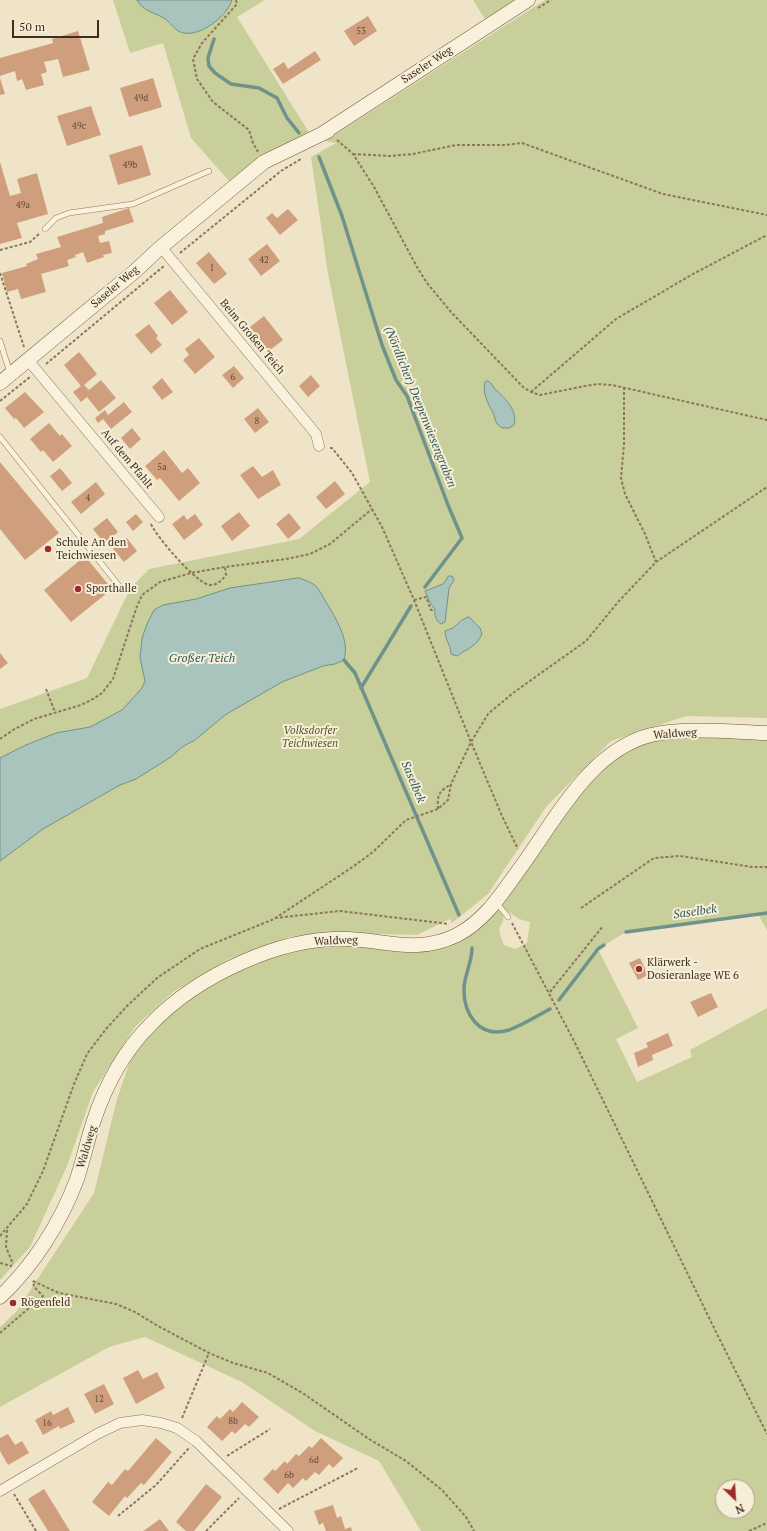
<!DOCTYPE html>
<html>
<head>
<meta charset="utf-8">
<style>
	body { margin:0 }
	#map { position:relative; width:767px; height:1531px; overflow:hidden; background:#f0e4c8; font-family:"PT Serif",serif }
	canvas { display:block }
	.north { position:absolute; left:715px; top:1479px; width:40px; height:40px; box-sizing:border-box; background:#f7eed8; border:1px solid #ada18e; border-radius:50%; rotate:155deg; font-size:11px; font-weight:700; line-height:16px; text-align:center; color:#3d2e20 }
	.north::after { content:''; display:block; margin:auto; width:14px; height:18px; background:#9e2a2b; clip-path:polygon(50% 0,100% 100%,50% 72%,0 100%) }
	.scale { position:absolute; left:12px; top:20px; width:87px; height:18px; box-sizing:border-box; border:2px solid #3d2e20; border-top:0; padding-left:5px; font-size:12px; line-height:14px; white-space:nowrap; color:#3d2e20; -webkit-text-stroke:3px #f7eed8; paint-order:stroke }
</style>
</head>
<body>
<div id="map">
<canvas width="767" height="1531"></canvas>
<div class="north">N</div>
<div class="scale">50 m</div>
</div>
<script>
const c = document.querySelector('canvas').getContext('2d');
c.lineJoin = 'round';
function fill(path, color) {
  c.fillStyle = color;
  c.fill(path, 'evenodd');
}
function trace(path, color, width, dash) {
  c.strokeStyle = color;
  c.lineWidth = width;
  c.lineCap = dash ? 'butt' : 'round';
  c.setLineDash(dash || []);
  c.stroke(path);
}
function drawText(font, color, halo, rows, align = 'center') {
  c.font = font + ' "PT Serif",serif';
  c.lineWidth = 4;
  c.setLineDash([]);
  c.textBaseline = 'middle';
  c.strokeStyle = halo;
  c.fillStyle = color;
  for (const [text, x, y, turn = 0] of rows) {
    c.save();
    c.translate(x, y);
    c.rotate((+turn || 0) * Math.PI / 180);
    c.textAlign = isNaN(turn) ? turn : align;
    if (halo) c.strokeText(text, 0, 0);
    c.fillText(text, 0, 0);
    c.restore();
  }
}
fill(new Path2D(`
	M 113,0 L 265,0 L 237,17 L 310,134 L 274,151 L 229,181 L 191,138 L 163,43 L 130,53 Z
	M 473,0 L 519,0 L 486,21 Z
	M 545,0 L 767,0 L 767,718 L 686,716 L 611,741 L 546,807 L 488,894 L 452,923 L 450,919 L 417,935 L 333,933 L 290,937 L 229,959 L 173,992 L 135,1027 L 93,1092 L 67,1166 L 30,1247 L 0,1280 L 0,709 L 87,678 L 130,589 L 149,569 L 299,539 L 370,482 L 328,274 L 311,157 L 336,143 L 325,141 Z
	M 767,733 L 767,930 L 758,914 L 626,932 L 598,949 L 638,1028 L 616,1039 L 637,1082 L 692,1057 L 690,1050 L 767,1008 L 767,1531 L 421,1531 L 379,1461 L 315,1431 L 242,1382 L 145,1337 L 109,1347 L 0,1407 L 0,1327 L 16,1312 L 94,1193 L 117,1099 L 138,1038 L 189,993 L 287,946 L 442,941 L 495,902 L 506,914 L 503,917 C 504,922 502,922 500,927 C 498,933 502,939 504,945 L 515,949 L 527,943 L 530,922 L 519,919 L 509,912 L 507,914 L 496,901 L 576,789 L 637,739 ZM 723,1487 L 747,1487 L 747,1511 L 723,1511 Z`), '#c9cf9b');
const water = new Path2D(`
	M 137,0 L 232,0 C 227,17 196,41 178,31 C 172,27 169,20 162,17 C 152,12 142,10 137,0 Z
	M 488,381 C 492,383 493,387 496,390 C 506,399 518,411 514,425 L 509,428 L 503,428 C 495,425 496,420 493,413 C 488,403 482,394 485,382 Z
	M 449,576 L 452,576 L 454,580 L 449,588 L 445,622 L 441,624 C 436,621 434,615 435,609 L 430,603 L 425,591 L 443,584 Z
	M 299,578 C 305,580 311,582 316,586 C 320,591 323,597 326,602 C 336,619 350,640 344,660 L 335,664 L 323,666 L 282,682 L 225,715 L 195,740 L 182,747 L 171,757 L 136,779 L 120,785 L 43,829 L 0,861 L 0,758 L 26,745 L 56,733 L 90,727 L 122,710 L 142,688 L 145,681 L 140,658 L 142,638 L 147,624 L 154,610 L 163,605 L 196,599 L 230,588 Z
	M 469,617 L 480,628 L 482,634 C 476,647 468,648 457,656 L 451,654 C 451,645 445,640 445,631 L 453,628 L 462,620 Z`);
fill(water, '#a9c4bc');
trace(water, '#6f938a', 1);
trace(new Path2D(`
	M 214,39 L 208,58 L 209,66 L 215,73 L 231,84 L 259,88 L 277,98 L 287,118 L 299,133
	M 319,157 L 342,216 L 382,345 L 396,380 L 407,396 L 448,505 L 462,538 L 425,587
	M 344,660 L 355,673 L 459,915
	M 361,688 L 411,606
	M 626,932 L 767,913
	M 472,948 C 472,962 465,974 464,987 C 463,1014 479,1039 509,1030 C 523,1025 537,1016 550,1009
	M 559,1000 L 598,949 L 604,945`), '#6f938a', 3.5);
fill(new Path2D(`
	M 368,16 L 377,31 L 354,46 L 344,31 Z
	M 78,31 L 90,70 L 63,77 L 58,59 L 44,62 L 47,72 L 41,74 L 44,85 L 26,90 L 22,79 L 17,81 L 15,71 L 0,76 L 0,58 L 53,43 L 52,39 Z
	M 315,51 L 321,60 L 283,84 L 273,69 L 284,62 L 288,69 Z
	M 0,78 L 5,94 L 0,95 Z
	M 153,78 L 162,107 L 129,117 L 120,88 Z
	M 91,106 L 101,135 L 67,146 L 57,116 Z
	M 142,145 L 151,175 L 118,185 L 109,155 Z
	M 0,162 L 10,196 L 21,193 L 17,179 L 37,173 L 48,214 L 17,223 L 22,238 L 0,244 Z
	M 129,208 L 134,222 L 105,231 L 105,234 L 98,236 L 100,243 L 109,241 L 112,253 L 103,255 L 104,257 L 87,263 L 83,252 L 75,255 L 76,257 L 67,260 L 69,266 L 41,274 L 46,292 L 21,299 L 18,289 L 7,292 L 2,273 L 27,266 L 26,264 L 38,259 L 36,254 L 61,247 L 57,237 L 103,223 L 102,217 Z
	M 288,209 L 298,220 L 280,235 L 266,218 L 272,213 L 277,218 Z
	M 267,244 L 280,261 L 261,276 L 248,259 Z
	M 209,252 L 227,274 L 214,284 L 196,263 Z
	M 170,290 L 188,312 L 172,325 L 154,303 Z
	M 264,316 L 283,340 L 269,351 L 250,327 Z
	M 149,324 L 158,336 L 156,338 L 162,345 L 151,354 L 135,335 Z
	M 199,338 L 215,357 L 195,374 L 183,360 L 189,355 L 185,349 Z
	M 79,352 L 97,374 L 84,385 L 89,390 L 101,380 L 116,398 L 99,412 L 87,397 L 81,402 L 73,392 L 81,386 L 64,365 Z
	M 234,366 L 244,378 L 233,388 L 222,375 Z
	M 311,375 L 320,386 L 308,397 L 299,386 Z
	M 162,378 L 173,392 L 162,400 L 152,387 Z
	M 25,392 L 44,412 L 24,428 L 16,418 L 14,419 L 5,408 Z
	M 124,402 L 132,412 L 111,429 L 103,419 L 98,423 L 95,418 L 105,410 L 108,415 Z
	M 258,408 L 269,422 L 255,433 L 244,419 Z
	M 49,423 L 60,436 L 62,434 L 72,446 L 53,462 L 43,450 L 41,452 L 30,439 Z
	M 132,428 L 141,439 L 130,449 L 121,438 Z
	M 164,450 L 182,473 L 188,468 L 200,483 L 179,501 L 160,478 L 157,480 L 145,466 Z
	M 0,462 L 59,533 L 25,560 L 0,529 Z
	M 253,466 L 262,477 L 273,470 L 281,485 L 258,499 L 240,475 Z
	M 60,468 L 72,483 L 62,491 L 50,476 Z
	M 335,481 L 345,494 L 326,509 L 316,497 Z
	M 96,482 L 105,494 L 81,514 L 71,502 Z
	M 239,512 L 250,526 L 232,541 L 221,526 Z
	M 289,513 L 301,528 L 288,539 L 276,524 Z
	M 136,514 L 143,522 L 133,531 L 126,522 Z
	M 195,514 L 203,525 L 184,540 L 172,524 L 184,515 L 187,520 Z
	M 107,518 L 118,532 L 104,543 L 93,529 Z
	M 127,538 L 137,551 L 124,562 L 113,549 Z
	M 85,556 L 112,589 L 71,622 L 44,590 Z
	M 0,653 L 8,663 L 0,669 Z
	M 640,958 L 648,975 L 638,980 L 629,963 Z
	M 711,993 L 718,1007 L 698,1017 L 690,1002 Z
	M 668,1033 L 673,1046 L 652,1055 L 653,1060 L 638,1067 L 634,1053 L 648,1047 L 646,1043 Z
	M 138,1370 L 143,1379 L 157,1372 L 165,1388 L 136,1404 L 123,1378 Z
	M 104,1384 L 114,1404 L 95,1414 L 84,1394 Z
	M 242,1402 L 259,1417 L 249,1427 L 245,1424 L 235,1434 L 232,1431 L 222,1441 L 207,1427 L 217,1416 L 220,1419 L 230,1409 L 233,1412 Z
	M 68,1407 L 75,1422 L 60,1429 L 59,1426 L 43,1435 L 35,1420 L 51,1411 L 53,1415 Z
	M 8,1434 L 15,1445 L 22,1441 L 29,1453 L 8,1465 L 0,1451 L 0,1438 Z
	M 156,1438 L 172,1452 L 144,1485 L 141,1483 L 127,1498 L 125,1496 L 109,1516 L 92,1502 L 108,1482 L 112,1485 L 125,1469 L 128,1471 Z
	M 321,1438 L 343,1458 L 333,1468 L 329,1464 L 319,1475 L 315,1472 L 306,1481 L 303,1478 L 293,1488 L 288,1483 L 278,1494 L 263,1479 L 273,1469 L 275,1471 L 285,1461 L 287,1464 L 296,1454 L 299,1456 L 309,1446 L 312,1448 Z
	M 206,1484 L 222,1497 L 194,1531 L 186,1531 L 176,1522 Z
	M 44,1489 L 70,1531 L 48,1531 L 28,1499 Z
	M 333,1505 L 337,1518 L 341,1516 L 345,1529 L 351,1527 L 352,1531 L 326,1531 L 323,1523 L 319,1525 L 314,1511 Z
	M 160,1519 L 169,1531 L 143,1531 L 149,1527 Z`), '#cf9f7d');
const lane = new Path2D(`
	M 45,229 L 56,218 L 69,213 L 133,204 L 209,171
	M 0,341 L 10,373
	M 0,437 L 120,587
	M 496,902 L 508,917`);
const street = new Path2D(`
	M 161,247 L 316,434 L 319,446
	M 28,360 L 159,517
	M 0,1491 L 97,1434 L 120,1423 L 142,1420 L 161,1423 L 177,1428 L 196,1441 L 288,1531`);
const secondary = new Path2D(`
	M 320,135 L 528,0
	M 0,383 L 134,272 L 161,247 L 264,162 L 328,131
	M 0,1297 C 34,1265 61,1222 77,1179 C 83,1161 87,1142 93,1123 C 105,1086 123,1052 151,1024 C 197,976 281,936 349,939 C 389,941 418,954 457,935 C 484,921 501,895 518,871 C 554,823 589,750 651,735 C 685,727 732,732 767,733`);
trace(lane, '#8d765c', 6);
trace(street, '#8d765c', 11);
trace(secondary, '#6f573f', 15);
trace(new Path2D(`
	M 236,0 L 237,4 L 202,43 L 193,59 L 197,79 L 213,102 L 249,130 L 253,143 L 258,152
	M 538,8 L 551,0
	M 337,140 L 353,154 L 374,187 L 417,267 L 427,283 L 451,312 L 523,387 L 531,392 L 540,395 L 585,386 L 598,384 L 612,385 L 767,420
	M 353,154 L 390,156 L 413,154 L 456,145 L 505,145 L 522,143 L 663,194 L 767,215
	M 0,250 L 30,242 L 39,234
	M 180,253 L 281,171 L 301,159
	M 0,273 L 24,347
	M 46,364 L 164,266
	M 624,387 L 624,444 L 621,478 L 625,494 L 645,534 L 656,562
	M 531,392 L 616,319 L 693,274 L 767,235
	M 0,401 L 30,377
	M 330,448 L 332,448 L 352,473 L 382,527 L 414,600 L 471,742 L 502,816 L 518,849
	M 151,524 C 156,536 198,586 211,585 C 217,585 222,580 226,575 L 225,567
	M 414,600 L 426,597 L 431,610 L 433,610
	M 46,689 L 55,712
	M 0,739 L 13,730 L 34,719 L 81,705 L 93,699 L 102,693 L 113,679 L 136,609 L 142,595 L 160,582 L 191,573 L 225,567 L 286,559 L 310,554 L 330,544 L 372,509
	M 438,809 C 437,794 439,792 451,784
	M 581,908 L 654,858 L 680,856 L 752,867 L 767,867
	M 275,918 L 340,911 L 449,924
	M 512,923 L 575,1043 L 718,1336 L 767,1434
	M 550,992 L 603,926
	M 7,1230 L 6,1247 L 13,1264
	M 0,1236 L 27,1204 L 43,1171 L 74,1084 L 87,1054 L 106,1029 L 127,1006 L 157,978 L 200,949 L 274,919 L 354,866 L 373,852 L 406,820 L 438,809 L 448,800 L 451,784 L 471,742 L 488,714 L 513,693 L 586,641 L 619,601 L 656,562 L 767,487
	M 0,1263 L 12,1266
	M 33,1281 L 59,1293 L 116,1304 L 135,1312 L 158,1326 L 209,1353 L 233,1363 L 268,1373 L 304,1394 L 369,1439 L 406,1461 L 442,1490 L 466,1517 L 474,1531
	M 0,1333 L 43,1296 L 34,1287 L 33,1281
	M 182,1418 L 209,1353
	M 227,1456 L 270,1429
	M 14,1494 L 36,1531
	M 279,1509 L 358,1468
	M 118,1516 L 156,1485 L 189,1448
	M 206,1531 L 239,1498
	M 749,1531 L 767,1523`), '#8d765c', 2, [3, 2]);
trace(lane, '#faf1dc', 5);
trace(street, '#faf1dc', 10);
trace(secondary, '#faf1dc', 14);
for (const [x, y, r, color] of [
	[48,549,4,"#9e2a2b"],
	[78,589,4,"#9e2a2b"],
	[639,969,4,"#9e2a2b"],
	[13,1303,4,"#9e2a2b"]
]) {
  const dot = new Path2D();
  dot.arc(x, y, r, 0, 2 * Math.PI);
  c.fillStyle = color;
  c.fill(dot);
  trace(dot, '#f7eed8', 1.5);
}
drawText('9px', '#624a37', null, [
	["53",361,31],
	["49d",141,98],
	["49c",79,126],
	["49b",130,165],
	["49a",23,205],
	["42",264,260],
	["1",212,268],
	["6",233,377],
	["8",257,421],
	["5a",162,467],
	["4",88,498],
	["12",99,1399],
	["8b",233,1421],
	["16",47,1423],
	["6d",314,1460],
	["6b",289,1475]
]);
drawText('11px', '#3d2e20', '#f7eed8', [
	["Saseler Weg",427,65,-33],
	["Saseler Weg",115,287,-40],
	["Beim Großen Teich",252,337,50],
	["Auf dem Pfahlt",127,459,50],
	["Waldweg",675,734,-4],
	["Waldweg",336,941,-2],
	["Waldweg",87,1147,-73]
]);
drawText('11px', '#3d2e20', '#f7eed8', [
	["Schule An den",56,543],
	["Teichwiesen",56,556],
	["Sporthalle",86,589],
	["Klärwerk -",647,963],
	["Dosieranlage WE 6",647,976],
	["Rögenfeld",21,1303]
], 'left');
drawText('italic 11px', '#4d5a26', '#f7eed8', [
	["Volksdorfer",310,731],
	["Teichwiesen",310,744]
]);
drawText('italic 12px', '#2f5d5a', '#f7eed8', [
	["(Nördlicher) Deepenwiesengraben",420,407,68],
	["Großer Teich",202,659],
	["Saselbek",413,782,67],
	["Saselbek",695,912,-8]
]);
</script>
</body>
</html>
